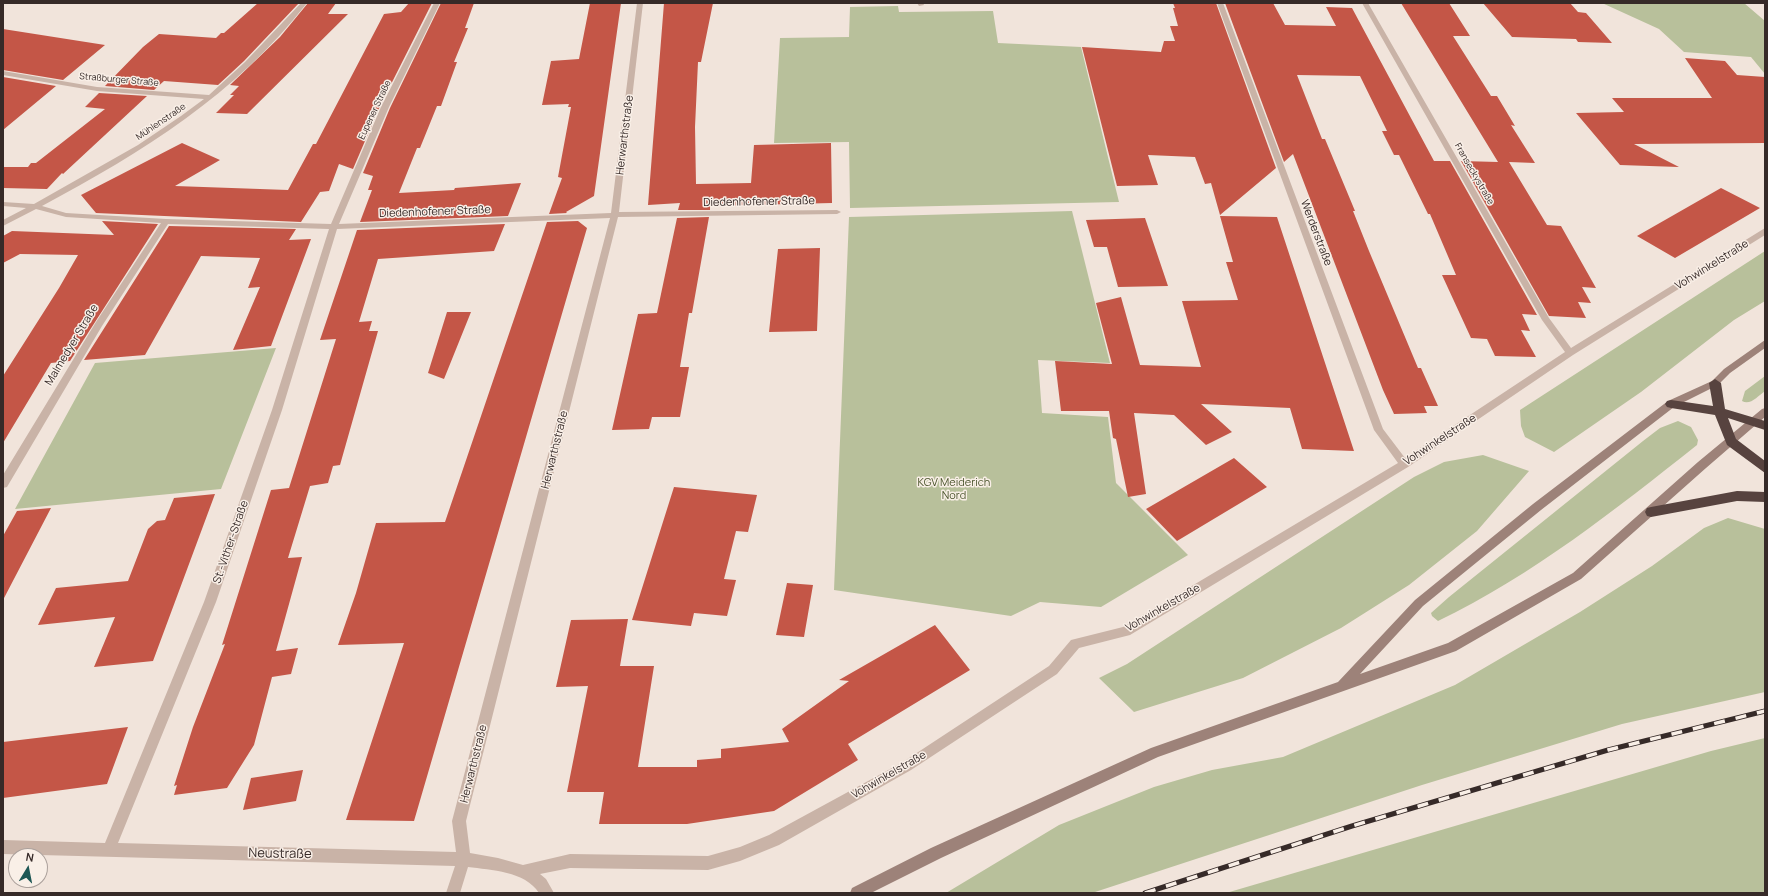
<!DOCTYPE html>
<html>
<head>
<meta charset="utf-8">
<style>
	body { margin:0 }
	#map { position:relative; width:1768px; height:896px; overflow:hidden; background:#f1e4db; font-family:Manrope,sans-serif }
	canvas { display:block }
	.frame { position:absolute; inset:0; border:4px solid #362a28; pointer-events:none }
	.north { position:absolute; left:8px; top:848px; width:40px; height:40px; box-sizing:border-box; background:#f9efe7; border:1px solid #aba09b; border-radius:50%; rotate:10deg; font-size:11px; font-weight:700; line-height:16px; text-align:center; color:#362a28 }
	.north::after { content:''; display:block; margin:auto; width:14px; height:18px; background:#1e5754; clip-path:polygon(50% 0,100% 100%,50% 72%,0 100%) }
</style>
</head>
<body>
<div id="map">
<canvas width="1768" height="896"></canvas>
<div class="frame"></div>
<div class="north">N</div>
</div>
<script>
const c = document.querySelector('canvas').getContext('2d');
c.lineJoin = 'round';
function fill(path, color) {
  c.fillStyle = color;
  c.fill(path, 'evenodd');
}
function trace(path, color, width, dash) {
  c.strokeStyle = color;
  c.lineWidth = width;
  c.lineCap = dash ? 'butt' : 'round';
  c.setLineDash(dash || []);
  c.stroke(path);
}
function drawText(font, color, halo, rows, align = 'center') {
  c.font = font + ' Manrope,sans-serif';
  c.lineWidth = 3;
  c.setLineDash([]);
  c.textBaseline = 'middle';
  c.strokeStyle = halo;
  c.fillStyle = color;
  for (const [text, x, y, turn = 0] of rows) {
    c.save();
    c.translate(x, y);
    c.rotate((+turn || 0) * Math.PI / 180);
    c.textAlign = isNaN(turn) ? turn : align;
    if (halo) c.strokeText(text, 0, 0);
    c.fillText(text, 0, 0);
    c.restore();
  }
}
fill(new Path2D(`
	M 1602,3 L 1744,3 L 1765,21 L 1765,74 L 1751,57 L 1684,52 L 1659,29 Z
	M 898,6 L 899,12 L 993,11 L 998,43 L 1081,47 L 1119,202 L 850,208 L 849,142 L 774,143 L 780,38 L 849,37 L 850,7 Z
	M 1072,211 L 1110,363 L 1038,360 L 1042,413 L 1108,417 L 1116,483 L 1188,555 L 1101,607 L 1040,602 L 1011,616 L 834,590 L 849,217 Z
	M 1765,251 L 1765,301 L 1734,320 L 1641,392 L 1554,452 L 1525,437 L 1521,426 L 1520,410 Z
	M 276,348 L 221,489 L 15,509 L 95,363 Z
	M 1765,376 L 1765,391 C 1758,396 1750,406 1742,401 L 1745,391 Z
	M 1678,421 L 1691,427 L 1698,440 L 1697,445 C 1615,510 1533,575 1438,621 L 1432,616 L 1431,613 L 1449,597 L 1643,441 L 1660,428 Z
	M 1483,455 L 1529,471 L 1477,531 L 1409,585 L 1341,628 L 1243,678 L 1134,712 L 1099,678 L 1127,664 L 1414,477 L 1444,462 Z
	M 1728,518 L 1765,529 L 1765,692 L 1622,724 L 1422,785 L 1092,893 L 946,893 L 1059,825 L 1154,787 L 1212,770 L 1283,757 L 1455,685 L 1580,612 L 1652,566 L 1704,528 Z
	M 1765,738 L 1765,893 L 1226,893 L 1711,751 Z`), '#b8c09b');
fill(new Path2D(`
	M 258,3 L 299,3 L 244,61 L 218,85 L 164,81 L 154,90 L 105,86 L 143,47 L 159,34 L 216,38 L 221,33 L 224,33 Z
	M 308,3 L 336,3 L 328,14 L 348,14 L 247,114 L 216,113 L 234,95 L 230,95 L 239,86 L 230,85 L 280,37 Z
	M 409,3 L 432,3 L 380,106 L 353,169 L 339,164 L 329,191 L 320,192 L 301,222 L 96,213 L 81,195 L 182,143 L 220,160 L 175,186 L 288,190 L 313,144 L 316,144 L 384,14 L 401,12 Z
	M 441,3 L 474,3 L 465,28 L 468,28 L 454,62 L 457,62 L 441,106 L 437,106 L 420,148 L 417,148 L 399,193 L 454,190 L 455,188 L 521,183 L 508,216 L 360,222 L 372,190 L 368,190 L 373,176 L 363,173 L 390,108 Z
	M 590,3 L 621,3 L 594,196 L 566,212 L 567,213 L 549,214 L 562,178 L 558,177 L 571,107 L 568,107 L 569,104 L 542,105 L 551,61 L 579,59 Z
	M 664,3 L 713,3 L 701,62 L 698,62 L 695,127 L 696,184 L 751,183 L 754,145 L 831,143 L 832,203 L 710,206 L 710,210 L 678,210 L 680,203 L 648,205 Z
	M 1173,3 L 1216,3 L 1276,168 L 1220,215 L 1211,183 L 1205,184 L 1195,157 L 1148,155 L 1158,185 L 1117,186 L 1082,47 L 1161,52 L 1164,41 L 1175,41 L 1170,26 L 1178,26 L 1173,8 L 1175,8 Z
	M 1225,3 L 1273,3 L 1285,25 L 1336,26 L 1326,7 L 1352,8 L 1434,161 L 1450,161 L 1537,315 L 1522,314 L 1530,331 L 1521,330 L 1536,357 L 1495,356 L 1487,339 L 1471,338 L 1442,275 L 1456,275 L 1430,214 L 1428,214 L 1399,155 L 1394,155 L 1382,131 L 1387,131 L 1360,76 L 1297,75 L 1322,139 L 1325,139 L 1355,211 L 1353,211 L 1369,251 L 1418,368 L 1421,368 L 1438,406 L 1424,406 L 1427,413 L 1394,414 L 1383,390 L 1293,154 L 1284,162 Z
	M 1401,3 L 1449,3 L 1470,36 L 1453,36 L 1491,96 L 1497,96 L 1515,126 L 1511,125 L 1535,163 L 1509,162 L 1547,225 L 1561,226 L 1596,288 L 1582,287 L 1591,303 L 1578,302 L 1586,318 L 1549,316 L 1461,161 L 1498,162 Z
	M 1483,3 L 1570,3 L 1578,12 L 1586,13 L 1612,43 L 1578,42 L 1576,39 L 1512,37 Z
	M 3,29 L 105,45 L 63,80 L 3,70 Z
	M 1685,58 L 1725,61 L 1737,75 L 1765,77 L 1765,143 L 1634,144 L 1679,167 L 1620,165 L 1576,113 L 1624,112 L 1612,98 L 1712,98 Z
	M 3,77 L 56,86 L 3,130 Z
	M 99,93 L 147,96 L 63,174 L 62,173 L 47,189 L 3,188 L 3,167 L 28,167 L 31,163 L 36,163 L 105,109 L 85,107 Z
	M 1721,188 L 1760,208 L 1675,258 L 1637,236 Z
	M 1220,216 L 1277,217 L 1354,451 L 1302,449 L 1290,408 L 1201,404 L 1232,432 L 1206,445 L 1174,415 L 1134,413 L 1146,494 L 1128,497 L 1116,439 L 1113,438 L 1109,411 L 1061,411 L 1055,361 L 1112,364 L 1096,303 L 1121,297 L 1140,365 L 1201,367 L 1182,301 L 1238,300 L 1226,262 L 1233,262 Z
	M 709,217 L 692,313 L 689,313 L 680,367 L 689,367 L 680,417 L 652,417 L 649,429 L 612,430 L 638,314 L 657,313 L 677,218 Z
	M 1145,218 L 1168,286 L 1118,287 L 1107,247 L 1094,247 L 1086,220 Z
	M 102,221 L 158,224 L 70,361 L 51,363 L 3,443 L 3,376 L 59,288 L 78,255 L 20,254 L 3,263 L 3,236 L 12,231 L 114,235 Z
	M 578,221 L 587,228 L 414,821 L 346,820 L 404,643 L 338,645 L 356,593 L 376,523 L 445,522 L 547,222 Z
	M 505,224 L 494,251 L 378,259 L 359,322 L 372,321 L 369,331 L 378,331 L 340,465 L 333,466 L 328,483 L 310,486 L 288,558 L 302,557 L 276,651 L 298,648 L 291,674 L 272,677 L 254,745 L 227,788 L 174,795 L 177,785 L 174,786 L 193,727 L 225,644 L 222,645 L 271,490 L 289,488 L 336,339 L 320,340 L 357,230 Z
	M 169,226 L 296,229 L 289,240 L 311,239 L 271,346 L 233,350 L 260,287 L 248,288 L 260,258 L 201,256 L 145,355 L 84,360 Z
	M 820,248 L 817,331 L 769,332 L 778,249 Z
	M 447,312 L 471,312 L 444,379 L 428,373 Z
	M 1234,458 L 1267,487 L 1177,541 L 1146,509 Z
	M 674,487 L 757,495 L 748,532 L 736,531 L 724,579 L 736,580 L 727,616 L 694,613 L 691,626 L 632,620 Z
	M 215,494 L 153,661 L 94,667 L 115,617 L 38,625 L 56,588 L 128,581 L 148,529 L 157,521 L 165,520 L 174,498 Z
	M 51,508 L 3,600 L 3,536 L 17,511 Z
	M 787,583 L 813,585 L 804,637 L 776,635 Z
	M 628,619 L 620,666 L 654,666 L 638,767 L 697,767 L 697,760 L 721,758 L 721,749 L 789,742 L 782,729 L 849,681 L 839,680 L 935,625 L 970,670 L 848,744 L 858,760 L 774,811 L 687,824 L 599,824 L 604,792 L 567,792 L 588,686 L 556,687 L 571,620 Z
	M 128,727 L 107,784 L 3,798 L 3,742 Z
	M 303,770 L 296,801 L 243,810 L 251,778 Z`), '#c45647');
fill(new Path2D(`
	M 301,3 L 307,3 C 235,95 143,152 42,206 L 66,213 L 166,219 L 331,224 L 381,107 L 434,3 L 440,3 L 389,107 L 339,224 L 611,213 L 637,3 L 643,3 L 619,212 L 837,210 L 841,212 L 837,214 L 618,217 L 466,821 L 470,853 L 498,858 L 523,865 L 570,854 L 708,856 L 740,847 L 769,835 L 903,762 L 1049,666 L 1071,640 L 1123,627 L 1398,463 L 1374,430 L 1217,3 L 1223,3 L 1383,429 L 1405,458 L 1565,352 L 1542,320 L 1362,3 L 1368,3 L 1549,318 L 1571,348 L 1765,228 L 1765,235 L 1573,355 L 1408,467 L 1130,635 L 1079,648 L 1057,674 L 911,770 L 779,845 L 740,861 L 708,870 L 570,868 L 540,874 L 546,879 L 554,893 L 539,893 C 525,871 491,870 468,867 L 460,893 L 446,893 L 455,866 L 3,854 L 3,840 L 105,843 L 204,602 L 272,410 L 329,229 L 168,224 L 102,326 L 7,487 L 3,488 L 3,475 L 96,322 L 161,223 L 66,217 L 36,209 L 3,226 L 3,220 L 26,208 L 3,206 L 3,202 L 34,204 L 138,145 L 181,116 L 204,99 L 97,91 L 3,75 L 3,71 L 97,87 L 209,95 L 245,62 ZM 610,218 L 452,821 L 456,852 L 118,843 L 216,602 L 282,410 L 337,229 Z
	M 917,3 L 923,3 L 924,5 L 919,6 Z`), '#c9b3a7');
fill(new Path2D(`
	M 1765,340 L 1765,348 L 1730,373 L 1718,385 L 1674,407 L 1541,510 L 1423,606 L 1360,674 L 1448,643 L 1573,573 L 1698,462 L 1762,409 L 1765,408 L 1765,417 L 1706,468 L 1581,579 L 1456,651 L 1158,757 L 941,858 L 871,893 L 850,893 L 852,888 L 931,848 L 1151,748 L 1338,682 L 1415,600 L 1533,504 L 1668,401 L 1712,381 L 1724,369 Z`), '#9d8279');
fill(new Path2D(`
	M 1715,379 L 1721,383 L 1725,409 L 1765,421 L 1765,430 L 1728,418 L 1736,439 L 1765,461 L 1765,473 L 1727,445 L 1715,415 L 1671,408 L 1667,407 L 1665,404 L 1667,401 L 1671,400 L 1713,406 L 1709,383 Z
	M 1737,491 L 1765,492 L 1765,502 L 1737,501 L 1651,517 L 1647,516 L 1645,512 L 1647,508 L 1651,507 Z`), '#57433f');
const rail = new Path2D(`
	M 1145,893 L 1352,826 L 1608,750 L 1765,711`);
trace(rail, '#362a28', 5);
trace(rail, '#f9efe7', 3.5, [11]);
drawText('9px', '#362a28', '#f9efe7', [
	["Straßburger Straße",119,80,5],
	["Eupener Straße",375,110,-65],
	["Mühlenstraße",161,122,-34],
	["Franseckystraße",1474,174,60]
]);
drawText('11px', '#362a28', '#f9efe7', [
	["Herwarthstraße",625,135,-83],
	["Diedenhofener Straße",759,202,-1],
	["Diedenhofener Straße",435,212,-2],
	["Werderstraße",1316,233,69],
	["Vohwinkelstraße",1712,265,-32],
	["Malmedyer Straße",72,345,-59],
	["Vohwinkelstraße",1440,440,-33],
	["Herwarthstraße",555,450,-76],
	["St.-Vither-Straße",231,542,-71],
	["Vohwinkelstraße",1163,608,-30],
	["Herwarthstraße",474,764,-76],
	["Vohwinkelstraße",889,775,-30]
]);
drawText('11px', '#4a542c', '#f9efe7', [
	["KGV Meiderich",954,483],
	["Nord",954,496]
]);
drawText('13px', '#362a28', '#f9efe7', [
	["Neustraße",280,854,1]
]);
</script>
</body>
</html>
